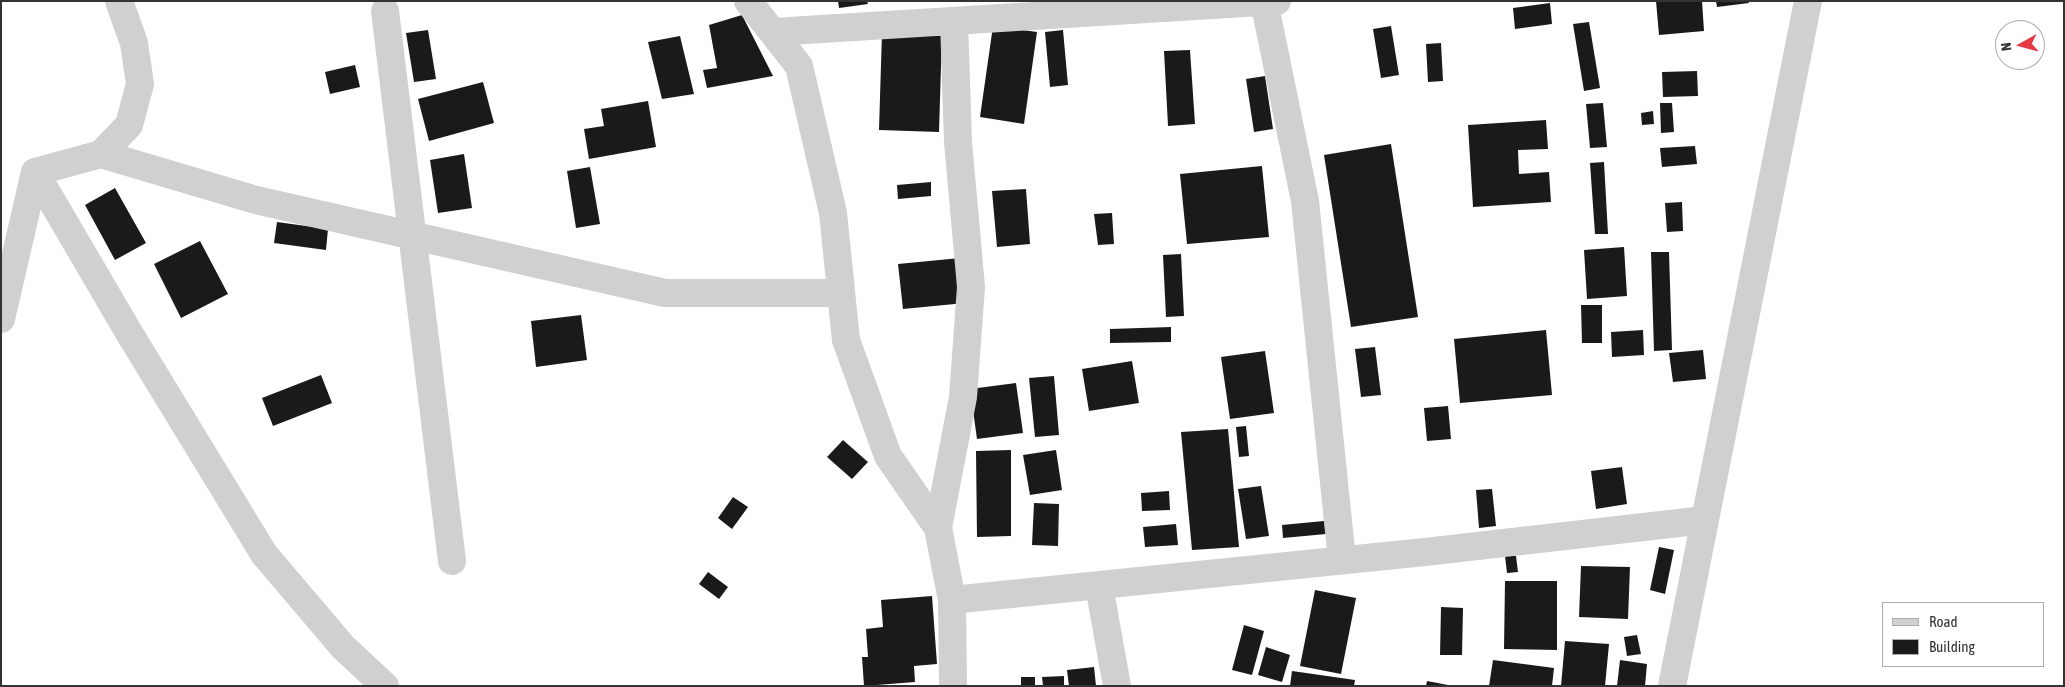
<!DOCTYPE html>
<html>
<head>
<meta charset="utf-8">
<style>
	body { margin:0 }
	#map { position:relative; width:2065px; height:687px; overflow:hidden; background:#fff; font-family:"Asap Condensed",sans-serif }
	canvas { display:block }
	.frame { position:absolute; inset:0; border:2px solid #333; pointer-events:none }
	.legend { position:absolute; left:1882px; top:602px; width:162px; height:65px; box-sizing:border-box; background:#fff; border:1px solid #adadad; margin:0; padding:6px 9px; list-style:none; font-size:15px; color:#333 }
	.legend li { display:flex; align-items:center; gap:10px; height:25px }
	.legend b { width:25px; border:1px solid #adadad }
	.north { position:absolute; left:1995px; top:20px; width:50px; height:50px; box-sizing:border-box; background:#fff; border:1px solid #adadad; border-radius:50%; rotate:263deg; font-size:14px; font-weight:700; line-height:20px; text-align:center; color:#333 }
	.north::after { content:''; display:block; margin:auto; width:18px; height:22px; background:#e63946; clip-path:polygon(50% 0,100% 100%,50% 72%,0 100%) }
</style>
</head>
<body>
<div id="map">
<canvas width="2065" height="687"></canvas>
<div class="frame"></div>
<ul class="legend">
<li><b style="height:6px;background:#d0d0d0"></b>Road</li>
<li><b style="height:14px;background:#1a1a1a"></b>Building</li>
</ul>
<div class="north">N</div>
</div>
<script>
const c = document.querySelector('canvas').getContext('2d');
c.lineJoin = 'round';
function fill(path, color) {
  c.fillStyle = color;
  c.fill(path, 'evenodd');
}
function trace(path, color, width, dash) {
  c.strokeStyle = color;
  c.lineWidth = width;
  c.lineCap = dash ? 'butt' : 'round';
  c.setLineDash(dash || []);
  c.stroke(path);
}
fill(new Path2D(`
	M 838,1 L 867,1 L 868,4 L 839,8 Z
	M 1656,1 L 1702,1 L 1704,31 L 1659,35 Z
	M 1716,1 L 1748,1 L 1749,3 L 1717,7 Z
	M 1550,3 L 1552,24 L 1515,29 L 1513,8 Z
	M 742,15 L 773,76 L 707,88 L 703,70 L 717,68 L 709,25 Z
	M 1589,22 L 1600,88 L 1584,91 L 1573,24 Z
	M 993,26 L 1037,32 L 1024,124 L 980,117 Z
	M 1391,26 L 1399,75 L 1381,78 L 1373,29 Z
	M 428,30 L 436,79 L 414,82 L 406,33 Z
	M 1063,30 L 1068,85 L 1050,87 L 1045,32 Z
	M 882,32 L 942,33 L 939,132 L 879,130 Z
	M 680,36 L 694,94 L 662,99 L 648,42 Z
	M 1441,43 L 1443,81 L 1428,82 L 1426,44 Z
	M 1190,50 L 1195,124 L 1168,126 L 1164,51 Z
	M 355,65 L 360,87 L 330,94 L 325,72 Z
	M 1697,71 L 1698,96 L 1663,97 L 1662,72 Z
	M 1265,76 L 1273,129 L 1254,132 L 1246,79 Z
	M 483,82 L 494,123 L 429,141 L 418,99 Z
	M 648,101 L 656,147 L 589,159 L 584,129 L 604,126 L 601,109 Z
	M 1603,103 L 1607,147 L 1590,148 L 1586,104 Z
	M 1660,103 L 1672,103 L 1674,132 L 1661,133 Z
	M 1653,111 L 1654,124 L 1642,125 L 1641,113 Z
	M 1546,120 L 1548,149 L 1518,150 L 1519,174 L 1549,172 L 1551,202 L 1473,207 L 1468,125 Z
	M 1391,144 L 1418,317 L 1351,327 L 1324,155 Z
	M 1695,146 L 1697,164 L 1662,167 L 1660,148 Z
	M 464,154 L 472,208 L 438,213 L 430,160 Z
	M 1604,162 L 1608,234 L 1595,234 L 1590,163 Z
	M 1262,166 L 1269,237 L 1187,244 L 1180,174 Z
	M 590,167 L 600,224 L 576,228 L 567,171 Z
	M 931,182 L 931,196 L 898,199 L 897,185 Z
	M 115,188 L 146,243 L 115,260 L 85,205 Z
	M 1026,189 L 1030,244 L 997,247 L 992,191 Z
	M 1682,202 L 1683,231 L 1667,232 L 1665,203 Z
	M 1112,213 L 1114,244 L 1098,245 L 1094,214 Z
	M 277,222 L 328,229 L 326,250 L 274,243 Z
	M 200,241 L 228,294 L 181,318 L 154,264 Z
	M 1624,247 L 1627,296 L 1587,299 L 1584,250 Z
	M 1651,252 L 1669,252 L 1672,350 L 1654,351 Z
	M 1181,254 L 1184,316 L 1166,317 L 1163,255 Z
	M 960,258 L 965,303 L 903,309 L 898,264 Z
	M 1581,305 L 1602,305 L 1602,343 L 1582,343 Z
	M 581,315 L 587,360 L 536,367 L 531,321 Z
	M 1171,327 L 1171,342 L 1110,343 L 1110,329 Z
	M 1546,330 L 1552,395 L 1460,403 L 1454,339 Z
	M 1643,330 L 1644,355 L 1612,357 L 1611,332 Z
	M 1375,347 L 1381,395 L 1361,397 L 1355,349 Z
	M 1703,350 L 1706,379 L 1673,382 L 1669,353 Z
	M 1265,351 L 1274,413 L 1230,419 L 1221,357 Z
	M 1132,361 L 1139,403 L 1089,411 L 1082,369 Z
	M 321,375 L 332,403 L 273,426 L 262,398 Z
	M 1054,376 L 1059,435 L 1035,437 L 1029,378 Z
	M 1016,383 L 1023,433 L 977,439 L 970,389 Z
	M 1448,406 L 1451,439 L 1427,441 L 1424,408 Z
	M 1246,426 L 1249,456 L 1239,457 L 1236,427 Z
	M 1228,429 L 1239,547 L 1192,550 L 1181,432 Z
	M 843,440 L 868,462 L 852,479 L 827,457 Z
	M 1011,450 L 1011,536 L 977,537 L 976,451 Z
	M 1056,450 L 1062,490 L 1030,495 L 1023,455 Z
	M 1622,467 L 1627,504 L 1596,509 L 1591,471 Z
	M 1261,486 L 1269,536 L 1246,539 L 1238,489 Z
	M 1492,489 L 1496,526 L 1479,528 L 1476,490 Z
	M 1169,491 L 1170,510 L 1142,511 L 1141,493 Z
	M 733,497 L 748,507 L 732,529 L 718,518 Z
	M 1034,503 L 1059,504 L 1058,546 L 1032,545 Z
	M 1324,521 L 1326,534 L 1283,538 L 1282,525 Z
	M 1176,524 L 1178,545 L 1145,547 L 1143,527 Z
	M 1659,547 L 1674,550 L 1665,594 L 1650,590 Z
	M 1505,556 L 1516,556 L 1518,572 L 1507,573 Z
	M 1581,566 L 1630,567 L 1628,619 L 1579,617 Z
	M 708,572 L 728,587 L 719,599 L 699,584 Z
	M 1505,581 L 1557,581 L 1557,650 L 1504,649 Z
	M 1315,590 L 1356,598 L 1341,674 L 1300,666 Z
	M 932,596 L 937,664 L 914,666 L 915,682 L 864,686 L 862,657 L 868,657 L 866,629 L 883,627 L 881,600 Z
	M 1441,607 L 1463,608 L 1462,655 L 1440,655 Z
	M 1244,625 L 1264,631 L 1252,675 L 1232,670 Z
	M 1637,635 L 1641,654 L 1627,656 L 1624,637 Z
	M 1565,641 L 1609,644 L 1605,686 L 1561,686 Z
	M 1266,647 L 1290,655 L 1282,682 L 1258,675 Z
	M 1493,660 L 1554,668 L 1552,686 L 1489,686 Z
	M 1620,660 L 1647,664 L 1645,686 L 1617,686 Z
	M 1094,667 L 1096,686 L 1069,686 L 1067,670 Z
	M 1292,671 L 1355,680 L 1354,686 L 1290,686 Z
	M 1064,676 L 1064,686 L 1043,686 L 1042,677 Z
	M 1021,677 L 1035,677 L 1035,686 L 1021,686 Z
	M 1427,681 L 1448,685 L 1448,686 L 1426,686 Z`), '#1a1a1a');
trace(new Path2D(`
	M 748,1 L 799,66 L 833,213 L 846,340 L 888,456 L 938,528 L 952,600 L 953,686
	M 1264,1 L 1305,201 L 1342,560
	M 385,11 L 452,561
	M 773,32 L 1277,1
	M 101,154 L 129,125 L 140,84 L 134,43 L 119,1
	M 35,172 L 101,154 L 256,200 L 665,293 L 841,293
	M 35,172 L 128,331 L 264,554 L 343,647 L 385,686
	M 1,319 L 35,172
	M 938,528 L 963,397 L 971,287 L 958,142 L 954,21
	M 1099,586 L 1117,686
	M 952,600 L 1425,552 L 1705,520
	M 1672,686 L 1808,1`), '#d0d0d0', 28);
</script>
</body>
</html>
